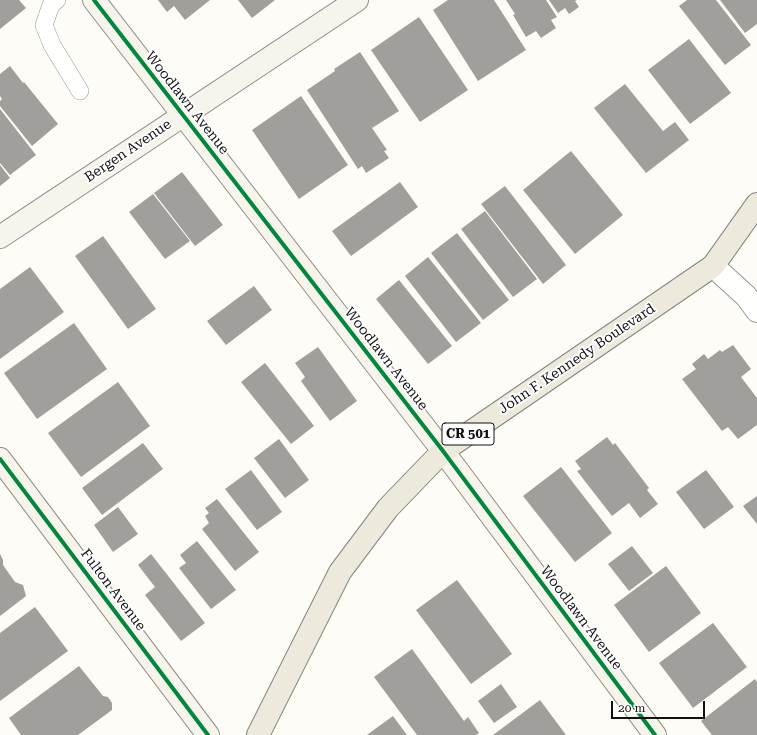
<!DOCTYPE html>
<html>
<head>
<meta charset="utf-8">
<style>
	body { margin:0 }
	#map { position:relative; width:757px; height:735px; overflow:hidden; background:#fdfcf7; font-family:"Roboto Serif",serif }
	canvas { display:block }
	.scale { position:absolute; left:611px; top:701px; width:94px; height:18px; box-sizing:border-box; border:2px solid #111; border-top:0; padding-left:5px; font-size:12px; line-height:14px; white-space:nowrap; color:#111; -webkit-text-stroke:3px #fff; paint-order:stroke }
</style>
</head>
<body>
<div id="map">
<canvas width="757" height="735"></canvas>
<div class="scale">20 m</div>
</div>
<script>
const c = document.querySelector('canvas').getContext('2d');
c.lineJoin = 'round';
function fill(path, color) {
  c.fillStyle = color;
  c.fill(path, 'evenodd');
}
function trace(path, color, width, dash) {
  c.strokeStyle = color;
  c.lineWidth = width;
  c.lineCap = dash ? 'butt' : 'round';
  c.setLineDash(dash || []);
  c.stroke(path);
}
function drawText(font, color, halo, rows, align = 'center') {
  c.font = font + ' "Roboto Serif",serif';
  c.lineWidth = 4;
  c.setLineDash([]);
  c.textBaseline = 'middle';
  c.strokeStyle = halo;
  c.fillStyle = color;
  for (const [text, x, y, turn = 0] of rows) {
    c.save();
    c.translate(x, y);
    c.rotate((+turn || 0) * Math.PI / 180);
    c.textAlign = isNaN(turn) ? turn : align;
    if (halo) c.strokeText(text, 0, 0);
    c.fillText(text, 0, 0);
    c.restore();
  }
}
fill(new Path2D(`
	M 0,0 L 19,0 L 26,8 L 0,29 Z
	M 158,0 L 210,0 L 185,20 L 174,6 L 167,12 Z
	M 238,0 L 275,0 L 252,18 Z
	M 448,0 L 494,0 L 526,50 L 478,81 L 433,10 Z
	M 506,0 L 546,0 L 557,17 L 551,20 L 556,28 L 541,38 L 536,31 L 526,37 L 513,15 L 515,14 Z
	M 549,0 L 577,0 L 575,1 L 579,7 L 569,14 L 565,8 L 558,13 Z
	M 687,0 L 716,0 L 751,45 L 725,65 L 679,6 Z
	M 720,0 L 757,0 L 757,24 L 745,33 Z
	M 419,17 L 468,90 L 420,122 L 371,50 Z
	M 689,39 L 731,93 L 690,124 L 648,70 Z
	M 360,52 L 399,111 L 372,128 L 387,150 L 384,151 L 389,158 L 366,173 L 362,166 L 358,169 L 307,90 L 335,71 L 334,69 Z
	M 10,66 L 23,83 L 24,82 L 58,124 L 32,146 L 0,106 L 0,101 L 2,99 L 0,96 L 0,74 Z
	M 625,84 L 663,131 L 675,122 L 689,140 L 646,173 L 594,108 Z
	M 301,96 L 348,165 L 299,199 L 252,130 Z
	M 0,109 L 36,155 L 10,175 L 0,163 Z
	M 571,151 L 623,215 L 575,254 L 523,190 Z
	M 0,165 L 10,178 L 0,186 Z
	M 182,172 L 223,225 L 195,246 L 154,193 Z
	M 400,182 L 418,207 L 351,256 L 332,231 Z
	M 505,186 L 566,265 L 543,284 L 481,204 Z
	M 153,194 L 190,241 L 165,259 L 129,212 Z
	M 485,211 L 537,279 L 513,297 L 461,229 Z
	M 457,233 L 509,300 L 483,320 L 431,253 Z
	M 103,236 L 156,309 L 128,329 L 75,256 Z
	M 428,257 L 481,323 L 456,342 L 405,276 Z
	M 30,267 L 64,312 L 0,359 L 0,289 Z
	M 399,280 L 452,346 L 428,364 L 376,299 Z
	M 254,286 L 272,310 L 226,345 L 207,321 Z
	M 74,323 L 107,369 L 37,419 L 4,373 Z
	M 733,345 L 751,369 L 741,377 L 757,398 L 757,425 L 738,439 L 728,427 L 722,431 L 682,379 L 696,369 L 692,364 L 704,354 L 708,359 L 720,350 L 722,352 Z
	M 318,347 L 357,401 L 330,421 L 301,381 L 305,377 L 295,363 Z
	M 265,363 L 314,426 L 291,444 L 241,382 Z
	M 118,382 L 150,426 L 81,477 L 48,433 Z
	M 607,437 L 613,445 L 615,443 L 649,488 L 647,490 L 658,504 L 640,518 L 629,503 L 612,516 L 577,471 L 581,469 L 575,461 Z
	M 279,439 L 309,480 L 285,498 L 254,458 Z
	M 143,443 L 163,469 L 102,515 L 82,488 Z
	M 561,467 L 612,533 L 575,562 L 523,496 Z
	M 251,470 L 282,512 L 257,530 L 225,489 Z
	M 706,470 L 734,507 L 704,529 L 676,492 Z
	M 757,496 L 757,524 L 743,506 Z
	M 217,499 L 259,552 L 235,571 L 202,529 L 209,523 L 205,516 L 209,513 L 205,508 Z
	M 118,507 L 138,534 L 113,552 L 94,525 Z
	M 197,541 L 236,590 L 211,609 L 179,568 L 186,563 L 180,555 Z
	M 632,546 L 653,573 L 629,591 L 608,564 Z
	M 0,554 L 3,560 L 3,565 L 15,582 L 23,585 L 26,596 L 0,616 Z
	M 151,554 L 205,623 L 181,641 L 145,595 L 155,587 L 138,565 Z
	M 666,566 L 701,613 L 649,652 L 614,605 Z
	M 457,580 L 512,654 L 471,684 L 416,610 Z
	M 35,607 L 68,651 L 0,701 L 0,633 Z
	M 713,623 L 747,667 L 693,708 L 659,663 Z
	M 412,649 L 464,721 L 468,717 L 479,733 L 476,735 L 417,735 L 374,677 Z
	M 79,666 L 103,696 L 108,697 L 112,703 L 112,710 L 78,735 L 21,735 L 9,718 Z
	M 755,679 L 757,682 L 757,735 L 712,735 L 701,721 Z
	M 501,684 L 517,707 L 494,723 L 478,701 Z
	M 540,700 L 566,735 L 493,735 Z
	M 393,716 L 407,735 L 367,735 L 375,729 Z`), '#a19f9c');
const lane = new Path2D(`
	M 57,0 L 51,5 L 44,25 L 52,45 L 80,91`);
const street = new Path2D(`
	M 713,266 L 746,296 L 757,311`);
const secondary = new Path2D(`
	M 94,0 L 443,451 L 655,735
	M 0,237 L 357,0
	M 0,459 L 208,735`);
const primary = new Path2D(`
	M 258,735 L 340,572 L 388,508 L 443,451 L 713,266 L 757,204`);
trace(lane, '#979795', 18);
trace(street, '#979795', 24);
trace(secondary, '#8e8d8b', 24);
trace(primary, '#858482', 24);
trace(lane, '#fffffe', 17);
trace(street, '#fffffe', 22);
trace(secondary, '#f6f4eb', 22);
trace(primary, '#ede9dc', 22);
trace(new Path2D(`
	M 94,0 L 443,451 L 655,735
	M 0,459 L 208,735`), '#00873e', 4);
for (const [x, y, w] of [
	[468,434,52]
]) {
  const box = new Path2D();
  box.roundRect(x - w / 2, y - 11, w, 22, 3);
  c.fillStyle = '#fff';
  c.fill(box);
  trace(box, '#111', 1);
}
drawText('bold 13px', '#111', null, [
	["CR 501",468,434]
]);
drawText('14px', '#111', '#fff', [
	["Woodlawn Avenue",187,103,52],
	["Bergen Avenue",128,151,-34],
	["Woodlawn Avenue",386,359,52],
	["John F. Kennedy Boulevard",577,359,-34],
	["Fulton Avenue",113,590,53],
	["Woodlawn Avenue",581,618,53]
]);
</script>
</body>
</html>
